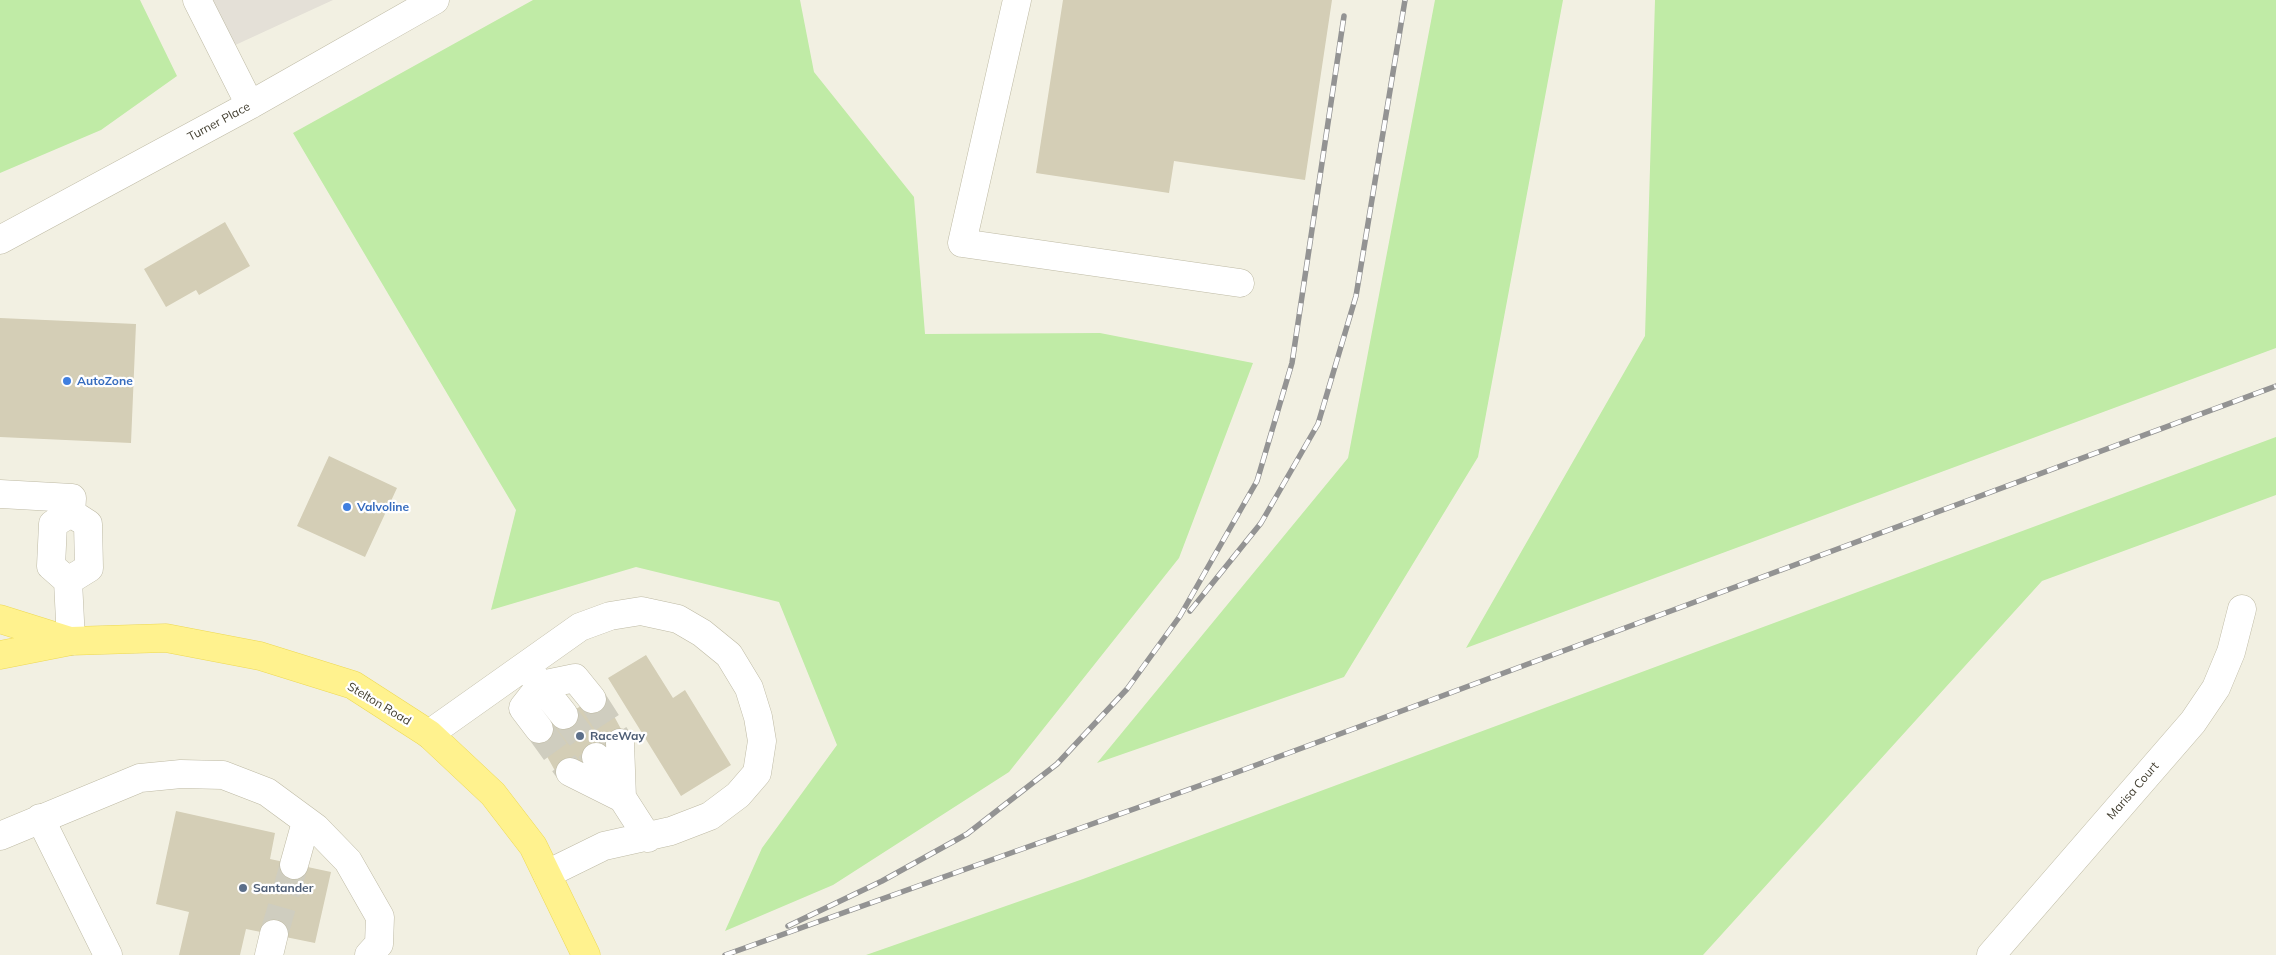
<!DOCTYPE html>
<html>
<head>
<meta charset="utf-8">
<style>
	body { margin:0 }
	canvas { display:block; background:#f2f0e2 }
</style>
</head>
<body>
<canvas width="2276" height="955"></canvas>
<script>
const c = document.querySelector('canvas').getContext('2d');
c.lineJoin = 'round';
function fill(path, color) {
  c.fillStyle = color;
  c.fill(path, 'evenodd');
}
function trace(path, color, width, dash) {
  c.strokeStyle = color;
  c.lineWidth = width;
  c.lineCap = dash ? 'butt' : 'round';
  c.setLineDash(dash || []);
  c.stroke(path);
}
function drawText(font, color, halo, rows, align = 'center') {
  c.font = font + ' Mulish,sans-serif';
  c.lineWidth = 4.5;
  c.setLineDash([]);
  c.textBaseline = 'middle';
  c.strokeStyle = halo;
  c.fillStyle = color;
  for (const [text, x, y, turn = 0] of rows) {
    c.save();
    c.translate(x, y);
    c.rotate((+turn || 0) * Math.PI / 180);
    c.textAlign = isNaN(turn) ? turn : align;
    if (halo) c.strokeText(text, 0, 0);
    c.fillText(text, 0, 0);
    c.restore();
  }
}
fill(new Path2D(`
	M 209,0 L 333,0 L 231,47 Z`), '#e4e0d7');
fill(new Path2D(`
	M 0,0 L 140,0 L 177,76 L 101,130 L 0,173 Z
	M 533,0 L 800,0 L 814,72 L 914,197 L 925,334 L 1100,333 L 1253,363 L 1179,558 L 1009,772 L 833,885 L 725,931 L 762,848 L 837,745 L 779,602 L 636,567 L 491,610 L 516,510 L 293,133 Z
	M 1435,0 L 1563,0 L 1478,457 L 1344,677 L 1097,763 L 1348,458 Z
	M 1655,0 L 2276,0 L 2276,348 L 1466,648 L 1645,336 Z
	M 2276,437 L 2276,495 L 2042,581 L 1703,955 L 866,955 L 1083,879 Z`), '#c0eba6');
fill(new Path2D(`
	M 1063,0 L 1332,0 L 1305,180 L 1174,161 L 1169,193 L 1036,173 Z
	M 225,222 L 250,266 L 199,295 L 196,290 L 166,307 L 144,269 Z
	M 0,318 L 136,324 L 131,443 L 0,437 Z
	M 329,456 L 397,488 L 365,557 L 297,526 Z
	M 646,655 L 673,698 L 685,690 L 731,765 L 681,796 L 608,678 Z
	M 602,694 L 627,740 L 559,778 L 534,733 Z
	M 176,811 L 275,833 L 270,859 L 331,872 L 315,943 L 246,929 L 240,955 L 179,955 L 189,912 L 156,904 Z`), '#d4ceb6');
trace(new Path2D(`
	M 592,699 L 620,743
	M 564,715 L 596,757
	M 539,729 L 570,772
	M 274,934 L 294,865`), '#cfcdbf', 28, [28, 14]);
const minor = new Path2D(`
	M 197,0 L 250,105
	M 1017,0 L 962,243 L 1240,283
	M 0,240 L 250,105 L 435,0
	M 0,494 L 72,498 L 71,513
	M 71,513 L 88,524 L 89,568 L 68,581 L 51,566 L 53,524 Z
	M 68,581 L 71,641
	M 531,673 L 564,715
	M 539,729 L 523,708 L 541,685 L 575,678 L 592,699
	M 429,734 L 580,627 L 610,616 L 641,611 L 678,619 L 702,633 L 729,655 L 749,688 L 758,717 L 762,741 L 757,773 L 738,795 L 710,816 L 671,831 L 604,846 L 547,874
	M 596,757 L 648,838
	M 570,772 L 622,798 L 620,743
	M 40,818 L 108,955
	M 0,836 L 140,778 L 181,774 L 223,775 L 267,792 L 316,828 L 348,861 L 380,917 L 379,944 L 369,955
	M 294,865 L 306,822
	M 269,955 L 274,934
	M 1991,955 L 2193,722 L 2216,688 L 2231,652 L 2242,609`);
const major = new Path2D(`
	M 0,619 L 67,640
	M 0,655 L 71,641 L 166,638 L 260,656 L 353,685 L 429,734 L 493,794 L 533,846 L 586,955`);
trace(minor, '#bebaa4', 29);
trace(major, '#edd955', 29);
trace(minor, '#fff', 28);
trace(major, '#fff28e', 28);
const rail = new Path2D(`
	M 1190,611 L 1261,523 L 1318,424 L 1356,296 L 1405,0
	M 788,926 L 882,881 L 967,834 L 1057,764 L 1127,689 L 1180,616 L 1257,481 L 1292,363 L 1344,16
	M 725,955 L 1232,774 L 2276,386`);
trace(rail, '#939393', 5.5);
trace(rail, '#fff', 4, [11]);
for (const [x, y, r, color] of [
	[67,381,5,"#3f7fe0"],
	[347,507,5,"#3f7fe0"],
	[580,736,5,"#5c6f8a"],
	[243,888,5,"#5c6f8a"]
]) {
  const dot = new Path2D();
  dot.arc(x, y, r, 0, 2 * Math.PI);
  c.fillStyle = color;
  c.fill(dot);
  trace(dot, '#fff', 2);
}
drawText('12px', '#444032', '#fff', [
	["Turner Place",219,122,-28],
	["Stelton Road",379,704,31],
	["Marisa Court",2133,791,-49]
]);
drawText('bold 12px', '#366cbe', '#fff', [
	["AutoZone",77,381],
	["Valvoline",357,507]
], 'left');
drawText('bold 12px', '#4e5e75', '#fff', [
	["RaceWay",590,736],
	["Santander",253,888]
], 'left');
</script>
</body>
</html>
